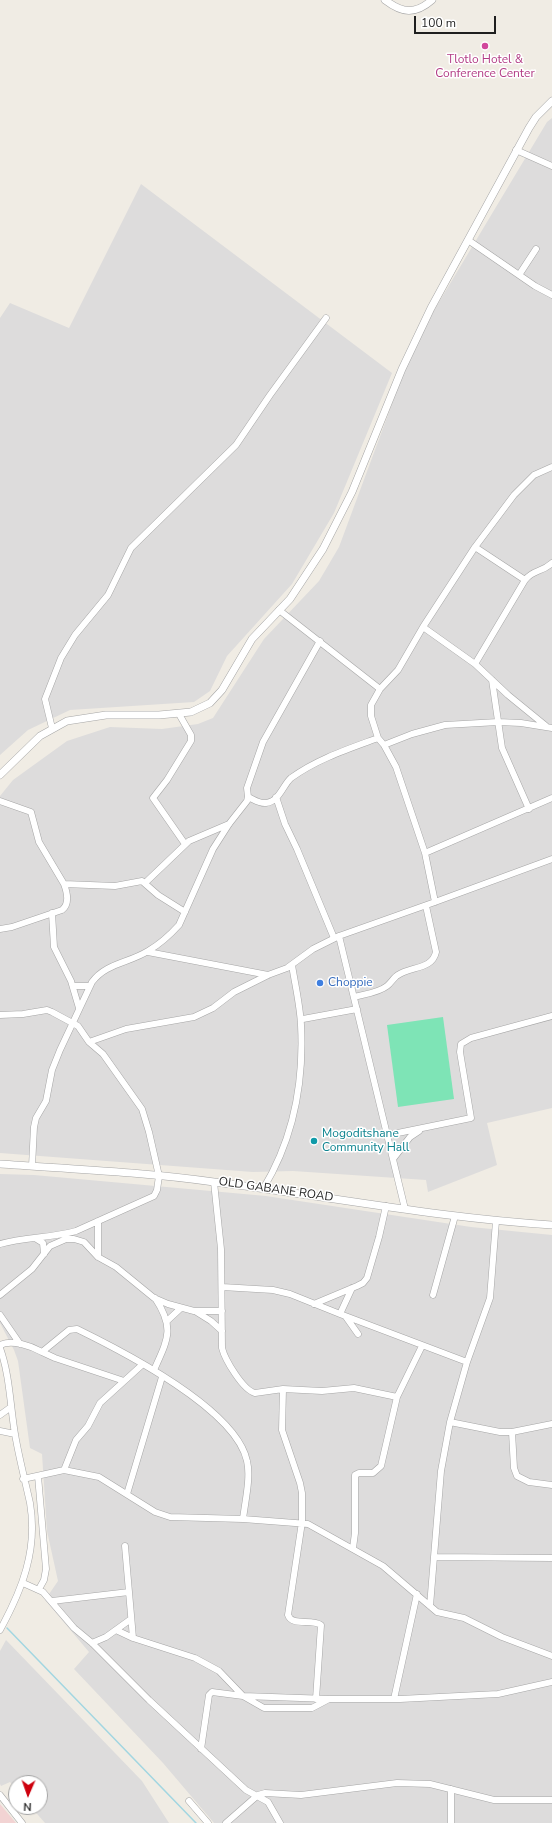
<!DOCTYPE html>
<html>
<head>
<meta charset="utf-8">
<style>
	body { margin:0 }
	#map { position:relative; width:552px; height:1823px; overflow:hidden; background:#f0ece4; font-family:"Nunito Sans",sans-serif }
	canvas { display:block }
	.north { position:absolute; left:8px; top:1775px; width:40px; height:40px; box-sizing:border-box; background:#fff; border:1px solid #a5a5a5; border-radius:50%; rotate:182deg; font-size:11px; font-weight:700; line-height:16px; text-align:center; color:#1f1f1f }
	.north::after { content:''; display:block; margin:auto; width:14px; height:18px; background:#ce000d; clip-path:polygon(50% 0,100% 100%,50% 72%,0 100%) }
	.scale { position:absolute; left:414px; top:16px; width:82px; height:18px; box-sizing:border-box; border:2px solid #1f1f1f; border-top:0; padding-left:5px; font-size:12px; line-height:14px; white-space:nowrap; color:#1f1f1f; -webkit-text-stroke:3px #fff; paint-order:stroke }
</style>
</head>
<body>
<div id="map">
<canvas width="552" height="1823"></canvas>
<div class="north">N</div>
<div class="scale">100 m</div>
</div>
<script>
const c = document.querySelector('canvas').getContext('2d');
c.lineJoin = 'round';
function fill(path, color) {
  c.fillStyle = color;
  c.fill(path, 'evenodd');
}
function trace(path, color, width, dash) {
  c.strokeStyle = color;
  c.lineWidth = width;
  c.lineCap = dash ? 'butt' : 'round';
  c.setLineDash(dash || []);
  c.stroke(path);
}
function drawText(font, color, halo, rows, align = 'center') {
  c.font = font + ' "Nunito Sans",sans-serif';
  c.lineWidth = 3;
  c.setLineDash([]);
  c.textBaseline = 'middle';
  c.strokeStyle = halo;
  c.fillStyle = color;
  for (const [text, x, y, turn = 0] of rows) {
    c.save();
    c.translate(x, y);
    c.rotate((+turn || 0) * Math.PI / 180);
    c.textAlign = isNaN(turn) ? turn : align;
    if (halo) c.strokeText(text, 0, 0);
    c.fillText(text, 0, 0);
    c.restore();
  }
}
fill(new Path2D(`
	M 552,118 L 552,1108 L 487,1123 L 497,1165 L 428,1192 L 426,1180 L 293,1171 L 253,1172 L 0,1153 L 0,796 L 13,780 L 67,741 L 110,727 L 162,729 L 198,724 L 213,718 L 264,639 L 319,581 L 339,547 L 415,342 L 547,122 Z
	M 141,184 L 392,373 L 334,513 L 292,584 L 227,656 L 210,691 L 194,702 L 70,710 L 28,730 L 0,755 L 0,318 L 10,303 L 69,328 Z
	M 0,1174 L 34,1175 L 266,1196 L 471,1227 L 552,1235 L 552,1823 L 214,1823 L 163,1763 L 74,1669 L 89,1652 L 45,1600 L 58,1581 L 47,1531 L 42,1454 L 30,1448 L 18,1361 L 14,1350 L 0,1323 Z
	M 6,1640 L 142,1781 L 169,1823 L 45,1823 L 31,1807 L 40,1807 L 40,1783 L 16,1783 L 16,1790 L 10,1782 L 1,1786 L 0,1784 L 0,1651 Z`), '#dddcdc');
fill(new Path2D(`
	M 0,1804 L 16,1823 L 0,1823 Z`), '#f2d3d3');
fill(new Path2D(`
	M 443,1017 L 454,1099 L 398,1107 L 387,1025 Z`), '#7ee4b6');
trace(new Path2D(`
	M 7,1628 L 196,1823`), '#a2d6e1', 1.5);
const minor = new Path2D(`
	M 516,150 L 552,166
	M 468,240 L 535,286 L 552,295
	M 519,275 L 536,249
	M 475,547 L 525,580
	M 279,610 L 380,689
	M 423,627 L 475,664 L 508,695 L 546,726
	M 475,664 L 525,580 C 534,569 541,573 552,563
	M 492,680 L 502,748 L 529,809
	M 179,714 L 191,735 L 191,741 L 167,780 L 153,798 L 185,844
	M 52,728 L 45,699 L 61,658 L 75,635 L 108,595 L 131,548 L 236,445 L 270,395 L 326,318
	M 384,745 L 412,734 L 445,725 L 498,722 L 521,723 L 552,728
	M 248,797 C 253,799 260,804 266,803 C 279,802 283,785 291,778 C 317,759 348,749 378,738
	M 276,797 L 285,824 L 297,849 L 334,938
	M 0,801 L 31,812 L 39,842 L 64,884 C 67,892 70,904 62,910 L 12,927 L 0,929
	M 425,853 L 552,798
	M 145,883 L 189,841 L 229,824
	M 64,884 L 115,886 L 142,881 L 158,895 L 185,912
	M 435,902 L 425,853 L 396,767 L 384,745 L 378,738 L 371,716 L 371,705 L 380,689 L 398,670 L 423,627 L 475,547 L 514,495 L 534,475 L 552,467
	M 52,913 L 54,947 L 71,981 L 79,1008
	M 339,936 L 405,1209
	M 148,952 L 268,975
	M 73,986 L 90,986
	M 354,997 C 365,994 378,993 387,986 C 391,983 394,977 398,975 C 411,966 432,970 436,952 L 426,906
	M 0,1015 L 23,1014 L 47,1010 L 52,1012 L 78,1026 L 89,1042 L 103,1054 L 142,1109 L 149,1132 L 159,1176 L 157,1190 L 154,1196 L 76,1231 C 51,1238 25,1237 0,1244
	M 303,1019 L 357,1009
	M 89,1042 L 126,1029 L 194,1017 L 213,1008 L 234,992 L 268,975 L 287,968 L 313,949 L 339,936 L 435,902 L 552,859
	M 388,1135 L 471,1118 L 460,1052 L 461,1044 L 471,1038 L 552,1016
	M 393,1159 L 410,1137 L 419,1131
	M 32,1166 L 34,1127 L 36,1118 L 46,1101 L 52,1070 L 60,1050 L 92,982 C 106,963 129,963 148,951 C 160,944 170,935 179,925 L 213,849 L 229,824 L 247,801 L 248,797 L 247,788 L 263,742 L 320,641
	M 214,1182 L 221,1249 L 222,1348 C 225,1360 243,1390 255,1393 L 283,1389 L 322,1391 L 354,1388 L 397,1397
	M 263,1189 C 294,1138 304,1083 301,1025 C 300,1005 295,984 292,965
	M 35,1238 L 43,1243 L 44,1254
	M 98,1257 L 98,1221
	M 222,1287 L 273,1290 L 290,1294 L 340,1314 L 467,1362
	M 0,1295 L 32,1269 L 50,1246 L 66,1239 L 74,1239 L 84,1242 L 98,1257 L 116,1267 L 154,1298 L 168,1304 L 194,1311 L 222,1311
	M 433,1295 L 455,1216
	M 314,1304 L 357,1286 L 363,1283 L 367,1278 L 379,1237 L 386,1206
	M 195,1311 L 211,1321 L 222,1331
	M 340,1314 L 352,1288
	M 0,1315 L 20,1344
	M 346,1317 L 358,1334
	M 167,1321 L 181,1308
	M 0,1345 C 12,1339 31,1346 42,1352 L 69,1330 L 77,1329 C 122,1351 236,1409 247,1461 C 251,1477 245,1502 243,1519
	M 0,1348 C 10,1376 10,1405 15,1434 C 19,1458 25,1480 30,1503 C 38,1550 22,1590 0,1630
	M 42,1352 L 55,1358 L 124,1381
	M 154,1370 C 168,1339 175,1328 155,1298
	M 283,1389 L 282,1430 L 300,1483 L 302,1493 L 302,1522 L 288,1615 C 292,1627 312,1618 321,1625 L 316,1699
	M 0,1415 L 11,1407
	M 450,1422 L 500,1432 L 512,1432 L 552,1424
	M 0,1431 L 15,1434
	M 512,1432 L 514,1468 L 517,1476 L 529,1482 L 552,1485
	M 64,1470 L 76,1440 L 88,1426 L 100,1403 L 143,1364
	M 38,1476 L 46,1569 L 44,1580 L 39,1589
	M 23,1479 L 64,1470 L 99,1477 L 155,1512 L 170,1517 L 243,1519 L 308,1524 L 383,1566 L 437,1612 L 464,1618 L 502,1637 L 552,1656
	M 127,1494 L 162,1377
	M 125,1546 L 133,1638
	M 353,1548 L 355,1533 L 355,1475 L 359,1473 L 373,1473 L 381,1466 L 397,1397 L 422,1346
	M 434,1557 L 552,1558
	M 23,1583 L 43,1592 L 74,1628 L 92,1643 L 149,1700 L 246,1790 L 268,1802 L 280,1823
	M 52,1601 L 129,1592
	M 430,1606 L 441,1471 L 450,1422 L 467,1362 L 490,1298 L 496,1221
	M 116,1630 L 133,1638 L 195,1658 L 219,1671 L 243,1696 L 264,1708 L 312,1708 L 329,1699
	M 92,1643 L 106,1637 L 131,1619
	M 394,1699 L 417,1594
	M 201,1749 L 209,1695 L 212,1692 L 243,1696 L 329,1699 L 400,1699 L 498,1694 L 552,1682
	M 0,1795 L 22,1823
	M 189,1801 L 208,1823
	M 226,1823 L 258,1795 L 265,1793 L 301,1795 L 397,1783 L 430,1784 L 494,1800 L 552,1800
	M 451,1823 L 451,1789`);
const tertiary = new Path2D(`
	M 385,0 C 402,13 415,15 432,0
	M 0,775 L 40,736 L 67,721 L 106,715 L 159,715 L 191,712 L 210,703 L 222,690 L 252,639 L 290,599 L 323,549 L 352,492 L 402,369 L 431,308 L 529,128 L 536,117 L 552,101
	M 0,1164 C 71,1169 143,1172 214,1182 C 326,1196 438,1218 552,1225`);
trace(minor, '#a6a6a6', 7);
trace(tertiary, '#a6a6a6', 8);
trace(minor, '#fff', 6);
trace(tertiary, '#fff', 7);
for (const [x, y, r, color] of [
	[485,46,4,"#d1479c"],
	[320,983,4,"#3f7fe0"],
	[314,1141,4,"#0f9aa8"]
]) {
  const dot = new Path2D();
  dot.arc(x, y, r, 0, 2 * Math.PI);
  c.fillStyle = color;
  c.fill(dot);
  trace(dot, '#fff', 1.5);
}
drawText('12px', '#b23c85', '#fff', [
	["Tlotlo Hotel &",485,60],
	["Conference Center",485,74]
]);
drawText('12px', '#366cbe', '#fff', [
	["Choppie",328,983]
], 'left');
drawText('12px', '#0d838f', '#fff', [
	["Mogoditshane",322,1134],
	["Community Hall",322,1148]
], 'left');
drawText('12px', '#1f1f1f', '#fff', [
	["OLD GABANE ROAD",276,1190,8]
]);
</script>
</body>
</html>
